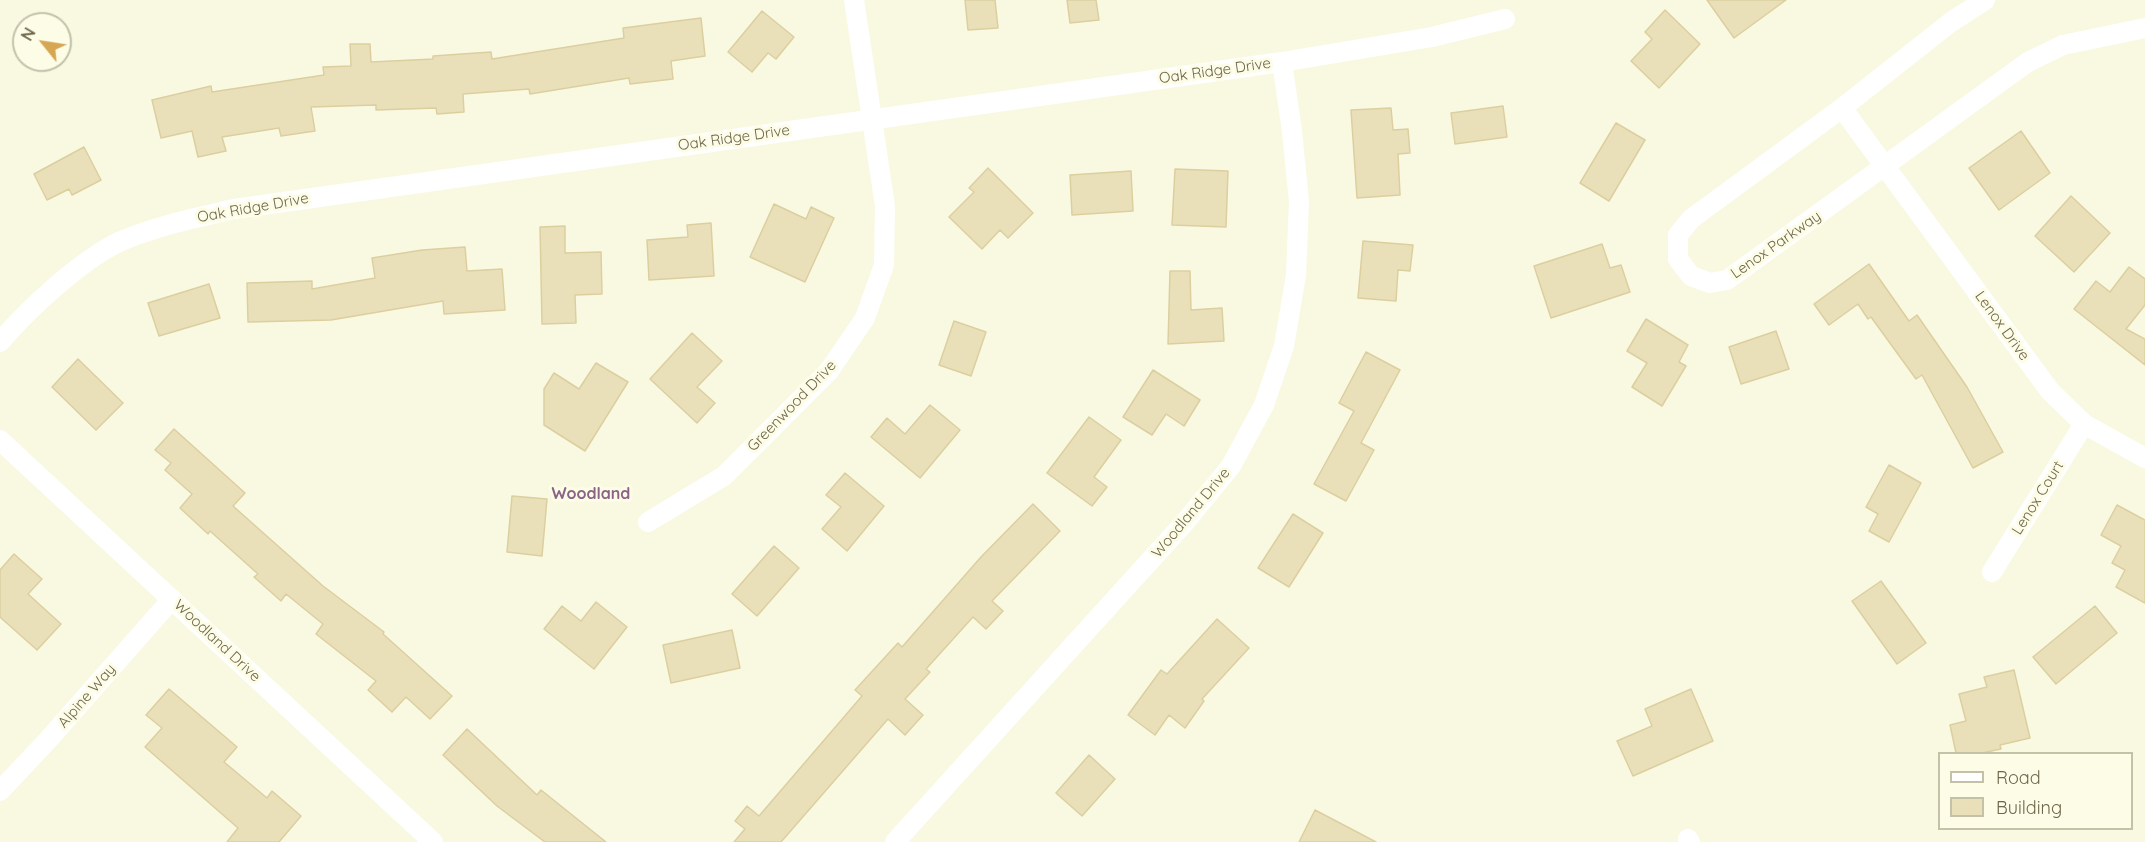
<!DOCTYPE html>
<html>
<head>
<meta charset="utf-8">
<style>
	body { margin:0 }
	#map { position:relative; width:2145px; height:842px; overflow:hidden; background:#f9f9e2; font-family:Quicksand,sans-serif }
	canvas { display:block }
	.legend { position:absolute; left:1938px; top:752px; width:195px; height:78px; box-sizing:border-box; background:#fdfde7; border:2px solid #c4c1a9; margin:0; padding:8px 10px; list-style:none; font-size:18px; color:#6e664b }
	.legend li { display:flex; align-items:center; gap:12px; height:30px }
	.legend b { width:30px; border:2px solid #c4c1a9 }
	.north { position:absolute; left:12px; top:12px; width:60px; height:60px; box-sizing:border-box; background:#fdfde7; border:2px solid #c4c1a9; border-radius:50%; rotate:300deg; font-size:16px; font-weight:700; line-height:24px; text-align:center; color:#6e664b }
	.north::after { content:''; display:block; margin:auto; width:21px; height:27px; background:#d7a653; clip-path:polygon(50% 0,100% 100%,50% 72%,0 100%) }
</style>
</head>
<body>
<div id="map">
<canvas width="2145" height="842"></canvas>
<ul class="legend">
<li><b style="height:8px;background:#fff"></b>Road</li>
<li><b style="height:16px;background:#e9e0ba"></b>Building</li>
</ul>
<div class="north">N</div>
</div>
<script>
const c = document.querySelector('canvas').getContext('2d');
c.lineJoin = 'round';
function fill(path, color) {
  c.fillStyle = color;
  c.fill(path, 'evenodd');
}
function trace(path, color, width, dash) {
  c.strokeStyle = color;
  c.lineWidth = width;
  c.lineCap = dash ? 'butt' : 'round';
  c.setLineDash(dash || []);
  c.stroke(path);
}
function drawText(font, color, halo, rows, align = 'center') {
  c.font = font + ' Quicksand,sans-serif';
  c.lineWidth = 6;
  c.setLineDash([]);
  c.textBaseline = 'middle';
  c.strokeStyle = halo;
  c.fillStyle = color;
  for (const [text, x, y, turn = 0] of rows) {
    c.save();
    c.translate(x, y);
    c.rotate((+turn || 0) * Math.PI / 180);
    c.textAlign = isNaN(turn) ? turn : align;
    if (halo) c.strokeText(text, 0, 0);
    c.fillText(text, 0, 0);
    c.restore();
  }
}
const building = new Path2D(`
	M 965,0 L 995,0 L 998,28 L 968,30 Z
	M 1067,0 L 1096,0 L 1099,20 L 1070,23 Z
	M 1707,0 L 1786,0 L 1734,38 Z
	M 1665,10 L 1700,44 L 1659,88 L 1631,61 L 1652,39 L 1645,32 Z
	M 762,11 L 794,37 L 776,59 L 768,53 L 752,72 L 728,52 Z
	M 701,18 L 705,56 L 671,61 L 673,79 L 630,84 L 629,78 L 530,94 L 529,89 L 463,94 L 464,112 L 437,114 L 436,108 L 376,110 L 376,105 L 311,107 L 315,131 L 281,136 L 279,128 L 222,137 L 226,151 L 198,157 L 192,131 L 161,138 L 152,100 L 211,86 L 212,92 L 324,75 L 323,67 L 351,66 L 350,44 L 370,44 L 371,62 L 433,59 L 433,56 L 491,52 L 492,59 L 624,38 L 623,28 Z
	M 1503,106 L 1507,137 L 1455,144 L 1451,113 Z
	M 1391,108 L 1393,130 L 1408,129 L 1410,153 L 1398,154 L 1400,195 L 1357,198 L 1351,110 Z
	M 1616,123 L 1645,140 L 1609,201 L 1580,183 Z
	M 2021,131 L 2050,173 L 1999,210 L 1969,168 Z
	M 84,147 L 101,180 L 72,195 L 69,189 L 47,200 L 34,174 Z
	M 988,168 L 1033,213 L 1008,238 L 1000,230 L 982,249 L 949,217 L 974,192 L 969,188 Z
	M 1175,169 L 1228,171 L 1226,227 L 1172,225 Z
	M 1131,171 L 1133,211 L 1072,215 L 1070,175 Z
	M 2071,196 L 2110,233 L 2074,272 L 2035,236 Z
	M 774,204 L 806,219 L 811,207 L 834,218 L 805,282 L 750,257 Z
	M 711,223 L 714,276 L 649,280 L 647,240 L 688,237 L 687,225 Z
	M 565,226 L 565,253 L 601,252 L 602,294 L 575,295 L 576,323 L 542,324 L 540,227 Z
	M 1363,241 L 1413,245 L 1410,271 L 1398,270 L 1396,301 L 1358,298 Z
	M 1602,244 L 1610,268 L 1621,265 L 1630,292 L 1551,318 L 1534,266 Z
	M 465,247 L 467,271 L 502,269 L 505,310 L 444,314 L 443,301 L 331,320 L 248,322 L 247,283 L 312,281 L 312,289 L 375,278 L 372,258 L 422,250 Z
	M 1869,264 L 1909,321 L 1917,315 L 1967,387 L 2003,452 L 1973,468 L 1922,375 L 1916,379 L 1871,317 L 1868,319 L 1858,304 L 1829,325 L 1814,304 Z
	M 2129,267 L 2145,279 L 2145,305 L 2126,329 L 2145,339 L 2145,365 L 2074,309 L 2096,281 L 2110,292 Z
	M 1170,271 L 1190,271 L 1191,310 L 1222,308 L 1224,341 L 1168,344 Z
	M 209,284 L 220,318 L 159,336 L 148,303 Z
	M 1646,319 L 1688,345 L 1679,362 L 1686,366 L 1662,406 L 1632,387 L 1647,363 L 1627,351 Z
	M 954,321 L 986,332 L 971,376 L 939,365 Z
	M 1776,331 L 1789,369 L 1741,384 L 1729,347 Z
	M 692,333 L 722,361 L 697,387 L 715,403 L 697,423 L 650,379 Z
	M 1366,352 L 1400,370 L 1361,443 L 1374,450 L 1346,501 L 1314,484 L 1354,411 L 1339,403 Z
	M 78,359 L 123,403 L 96,430 L 52,387 Z
	M 596,363 L 628,382 L 585,451 L 544,425 L 544,389 L 554,373 L 579,389 Z
	M 1153,370 L 1200,400 L 1184,426 L 1166,414 L 1152,435 L 1123,417 Z
	M 930,405 L 960,430 L 920,478 L 871,437 L 887,418 L 905,434 Z
	M 1089,417 L 1121,440 L 1094,477 L 1107,487 L 1092,506 L 1047,473 Z
	M 174,429 L 245,493 L 233,506 L 323,586 L 384,632 L 383,634 L 452,696 L 430,719 L 406,697 L 392,712 L 368,690 L 376,681 L 316,634 L 323,624 L 286,594 L 281,601 L 254,577 L 258,574 L 210,531 L 208,534 L 180,508 L 192,494 L 165,470 L 171,463 L 155,450 Z
	M 1889,465 L 1921,483 L 1889,542 L 1869,531 L 1878,514 L 1866,507 Z
	M 845,473 L 884,506 L 847,551 L 822,529 L 841,507 L 826,495 Z
	M 512,496 L 547,499 L 542,556 L 507,552 Z
	M 1033,504 L 1060,531 L 992,601 L 1003,611 L 986,629 L 973,617 L 926,669 L 930,672 L 905,699 L 923,715 L 905,735 L 888,719 L 781,842 L 734,842 L 745,829 L 735,821 L 747,806 L 759,816 L 862,696 L 855,690 L 898,643 L 902,647 L 981,557 Z
	M 2117,505 L 2145,520 L 2145,603 L 2116,587 L 2125,570 L 2112,563 L 2121,546 L 2101,535 Z
	M 1293,514 L 1323,533 L 1289,587 L 1258,568 Z
	M 774,546 L 799,568 L 757,616 L 732,594 Z
	M 14,554 L 42,579 L 28,594 L 61,624 L 37,650 L 0,617 L 0,570 Z
	M 1881,581 L 1926,643 L 1897,664 L 1852,601 Z
	M 596,602 L 627,627 L 594,669 L 544,629 L 562,606 L 581,621 Z
	M 2095,606 L 2117,633 L 2056,684 L 2033,657 Z
	M 1217,619 L 1249,648 L 1202,699 L 1204,701 L 1185,728 L 1169,715 L 1155,735 L 1128,715 L 1161,670 L 1167,674 Z
	M 732,630 L 740,668 L 671,683 L 663,645 Z
	M 2014,670 L 2030,738 L 2000,745 L 2001,749 L 1982,753 L 1956,753 L 1950,725 L 1966,721 L 1959,694 L 1987,687 L 1984,677 Z
	M 169,689 L 237,747 L 224,762 L 267,798 L 272,791 L 301,816 L 279,842 L 227,842 L 238,828 L 145,747 L 162,728 L 146,715 Z
	M 1691,689 L 1713,741 L 1633,776 L 1617,741 L 1652,726 L 1645,709 Z
	M 467,729 L 537,795 L 541,790 L 606,842 L 545,842 L 497,806 L 443,755 Z
	M 1089,755 L 1115,779 L 1082,816 L 1056,793 Z
	M 1315,810 L 1376,842 L 1299,842 Z`);
fill(building, '#e9e0ba');
trace(building, '#dccf9f', 1.5);
trace(new Path2D(`
	M 1985,0 L 1951,22 L 1842,108 L 1691,219 L 1678,235 L 1678,259 L 1691,276 L 1710,283 L 1727,280 L 2028,62 L 2063,45 L 2145,28
	M 1842,108 L 2050,391 L 2084,424 L 2145,458
	M 0,342 C 28,309 80,261 119,242 C 155,226 195,218 234,209 L 1282,62 L 1432,37 L 1505,19
	M 0,440 L 433,842
	M 648,522 L 724,476 L 829,371 L 865,318 L 884,265 L 885,206 L 854,0
	M 1992,572 L 2084,424
	M 0,791 L 48,740 L 172,599
	M 1688,839 L 1690,842
	M 895,842 L 1186,521 L 1231,466 L 1264,405 L 1284,346 L 1296,275 L 1299,202 L 1292,131 L 1282,62`), '#fff', 20);
drawText('15px', '#6e664b', '#fdfde7', [
	["Oak Ridge Drive",1215,71,-8],
	["Oak Ridge Drive",734,138,-8],
	["Oak Ridge Drive",253,208,-10],
	["Lenox Parkway",1776,245,-35],
	["Lenox Drive",2002,326,54],
	["Greenwood Drive",792,406,-46],
	["Lenox Court",2038,498,-58],
	["Woodland Drive",1191,513,-50],
	["Woodland Drive",217,641,43],
	["Alpine Way",87,696,-49]
]);
drawText('bold 16px', '#8b6388', '#fdfde7', [
	["Woodland",591,494]
]);
</script>
</body>
</html>
